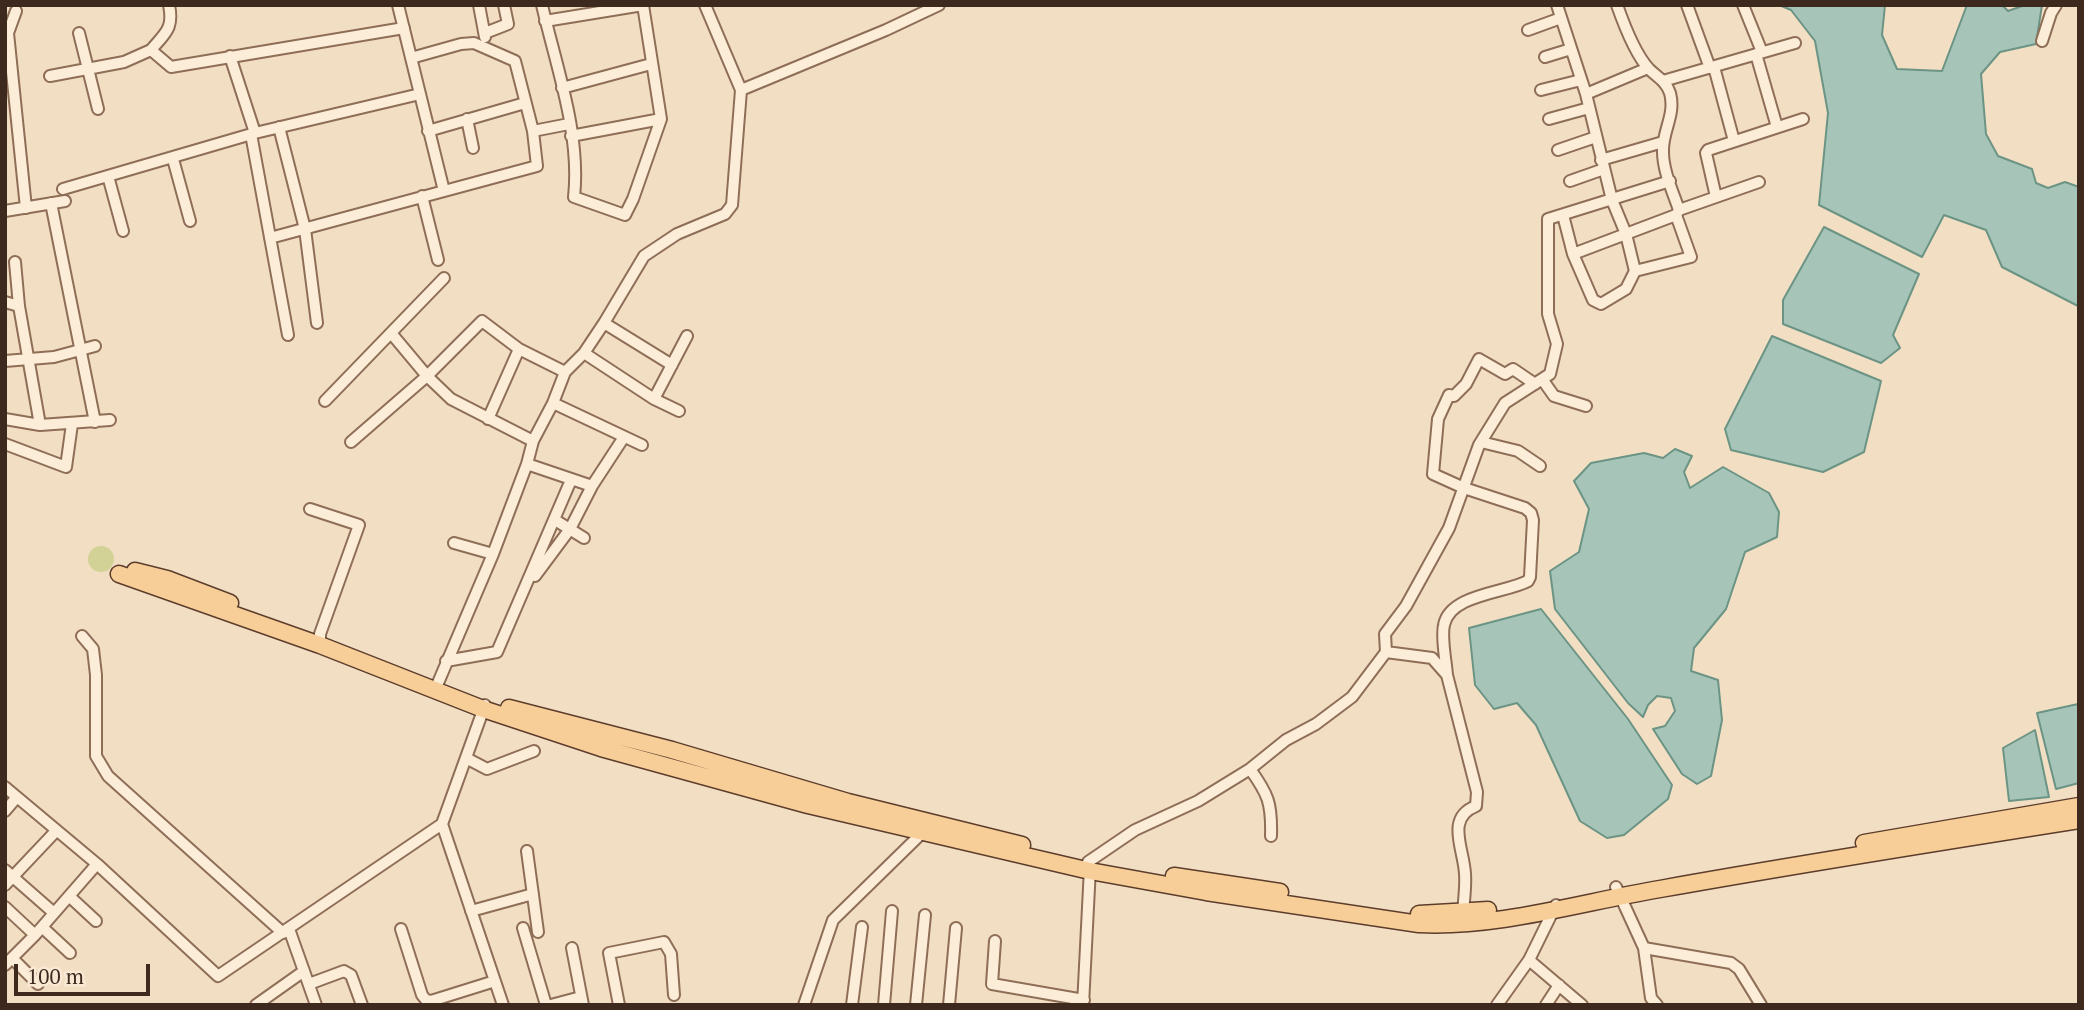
<!DOCTYPE html>
<html>
<head>
<meta charset="utf-8">
<style>
	body { margin:0 }
	#map { position:relative; width:2084px; height:1010px; overflow:hidden; background:#f2dec3; font-family:"PT Serif",serif }
	canvas { display:block }
	.frame { position:absolute; inset:0; border:7px solid #3d291d; pointer-events:none }
	.scale { position:absolute; left:14px; top:964px; width:136px; height:32px; box-sizing:border-box; border:4px solid #3d291d; border-top:0; padding-left:9px; font-size:21px; line-height:24px; white-space:nowrap; color:#3d291d; -webkit-text-stroke:5px #f9e9d4; paint-order:stroke }
</style>
</head>
<body>
<div id="map">
<canvas width="2084" height="1010"></canvas>
<div class="frame"></div>
<div class="scale">100 m</div>
</div>
<script>
const c = document.querySelector('canvas').getContext('2d');
c.lineJoin = 'round';
function fill(path, color) {
  c.fillStyle = color;
  c.fill(path, 'evenodd');
}
function trace(path, color, width, dash) {
  c.strokeStyle = color;
  c.lineWidth = width;
  c.lineCap = dash ? 'butt' : 'round';
  c.setLineDash(dash || []);
  c.stroke(path);
}
fill(new Path2D(`
	M88 559a13 13 0 1 1 26 0a13 13 0 1 1-26 0Z`), '#d2d196');
const water = new Path2D(`
	M 1779,5 L 1885,5 L 1882,35 L 1897,69 L 1942,71 L 1967,5 L 2002,5 L 2008,11 L 2025,5 L 2042,5 L 2036,44 L 2000,52 L 1981,74 L 1986,134 L 1998,156 L 2032,169 L 2036,183 L 2048,188 L 2065,182 L 2079,187 L 2078,306 L 2002,267 L 1986,230 L 1944,215 L 1922,257 L 1819,205 L 1828,113 L 1815,41 L 1791,10 Z
	M 1824,227 L 1919,274 L 1893,335 L 1900,348 L 1881,363 L 1783,324 L 1783,300 Z
	M 1772,336 L 1881,381 L 1864,452 L 1823,472 L 1731,450 L 1725,429 Z
	M 1675,449 L 1692,456 L 1684,472 L 1690,488 L 1723,467 L 1769,493 L 1779,512 L 1777,537 L 1745,552 L 1726,609 L 1694,648 L 1691,671 L 1718,680 L 1722,720 L 1711,776 L 1697,784 L 1682,774 L 1653,729 L 1665,726 L 1675,711 L 1671,698 L 1657,696 L 1648,705 L 1643,717 L 1628,703 L 1555,609 L 1550,571 L 1579,552 L 1589,509 L 1574,481 L 1591,463 L 1644,453 L 1663,458 Z
	M 1541,609 L 1628,719 L 1672,785 L 1668,799 L 1624,835 L 1607,838 L 1580,821 L 1536,725 L 1517,703 L 1494,709 L 1475,685 L 1469,628 Z
	M 2078,704 L 2079,783 L 2056,789 L 2037,713 Z
	M 2035,730 L 2049,797 L 2009,801 L 2003,748 Z`);
fill(water, '#a6c5b8');
trace(water, '#6b9485', 2);
const street = new Path2D(`
	M 398,5 L 444,191
	M 479,5 L 485,37
	M 542,5 C 556,66 581,134 574,197 L 625,215 L 633,199 L 661,119 L 643,5 L 545,21
	M 1557,5 L 1586,94 L 1612,200 L 1626,234 L 1635,271 L 1626,289 L 1601,304 L 1593,300 L 1573,254 L 1563,215
	M 1617,5 C 1624,25 1635,54 1649,69 C 1657,77 1666,81 1670,93 C 1676,115 1662,131 1663,152 C 1663,171 1673,192 1679,210 L 1676,215 L 1691,257 L 1635,271
	M 1687,5 L 1710,68
	M 1743,5 L 1762,52
	M 16,11 L 8,33 L 26,208
	M 1528,30 L 1561,18
	M 79,33 L 98,109
	M 485,33 L 508,24 L 504,5
	M 2042,41 L 2051,13 L 2056,5
	M 151,50 C 165,33 174,29 169,5
	M 1756,54 L 1777,127
	M 230,56 L 255,133
	M 1545,57 L 1571,49
	M 1714,67 L 1734,141
	M 50,76 L 124,62 L 151,50 L 171,67 L 404,28
	M 1663,81 L 1795,43
	M 562,88 L 651,64
	M 741,90 L 886,30 L 939,5
	M 1541,90 L 1581,80
	M 1586,94 L 1648,68
	M 467,119 L 473,148
	M 1549,119 L 1589,108
	M 279,127 L 305,229 L 317,323
	M 428,131 L 525,103
	M 533,131 L 569,124
	M 251,134 L 288,335
	M 571,136 L 661,119
	M 1558,150 L 1596,137
	M 173,159 L 190,221
	M 1601,160 L 1663,142
	M 108,176 L 123,231
	M 1570,181 L 1604,169
	M 63,189 L 255,133 L 420,94
	M 422,196 L 438,260
	M 1716,197 L 1706,153 L 1708,150 L 1803,119
	M 51,203 L 95,422
	M 1679,210 L 1759,182
	M 5,211 L 65,201
	M 270,238 L 537,166 L 533,131 L 515,61 L 474,43 L 461,44 L 411,58
	M 1573,254 L 1676,215
	M 15,262 L 19,306
	M 5,302 L 19,306 L 40,425
	M 604,323 L 644,256 L 677,234 L 725,214 L 732,205 L 741,90 L 705,5
	M 391,333 L 427,376 L 451,399 L 533,441
	M 584,353 L 654,399 L 679,411
	M 5,361 L 54,357 L 95,346
	M 1542,379 L 1554,396 L 1586,406
	M 654,399 L 687,336
	M 325,401 L 444,278
	M 553,403 L 642,445
	M 5,419 L 40,425 L 110,420
	M 488,419 L 519,349
	M 351,442 L 427,376 L 482,321 L 519,349 L 565,372
	M 1481,442 L 1518,451 L 1540,466
	M 5,444 L 66,467 L 72,424
	M 527,464 L 592,486
	M 310,509 L 359,525 L 320,634 L 320,645
	M 555,520 L 584,538
	M 454,543 L 493,554
	M 535,576 L 570,529 L 592,486 L 624,437
	M 82,636 L 93,649 L 96,675 L 96,756 L 108,776 L 283,933
	M 1386,652 L 1432,658 L 1447,675 L 1477,792 L 1476,806 C 1445,818 1464,849 1465,874 C 1466,886 1464,900 1463,912
	M 446,661 L 497,652 L 571,480
	M 1447,675 C 1446,661 1441,638 1444,625 C 1450,594 1506,593 1528,581 L 1530,577 L 1533,520 L 1531,513 L 1525,508 L 1464,488 L 1433,474 L 1438,419 L 1449,395 L 1454,396 L 1466,384 L 1479,359 L 1505,374 L 1513,369 L 1535,384
	M 435,690 L 493,554 L 527,464 L 533,441 L 553,403 L 565,372 L 584,353 L 604,323 L 672,365
	M 466,758 L 487,769 L 534,751
	M 1250,769 C 1268,794 1272,803 1271,836
	M 5,787 L 97,864 L 218,976 L 442,824 L 485,705
	M 5,811 L 17,797
	M 442,824 L 503,1005
	M 527,851 L 538,932
	M 1088,862 L 1135,830 L 1198,801 L 1250,769 L 1286,740 L 1316,724 L 1352,697 L 1386,652 L 1385,634 L 1406,606 L 1449,528 L 1479,445 L 1505,403 L 1550,374 L 1557,344 L 1548,314 L 1548,219 L 1670,181
	M 5,870 L 54,913
	M 5,885 L 56,831
	M 1616,887 L 1644,948 L 1651,998 L 1657,1005
	M 69,896 L 96,921
	M 5,907 L 35,935
	M 471,911 L 533,894
	M 42,927 L 70,953
	M 523,928 L 546,1005
	M 289,929 L 316,1005
	M 401,929 L 422,995 L 426,1000 L 431,1001 L 495,981
	M 995,941 L 992,984 L 1084,1000
	M 572,948 L 583,1005
	M 1644,948 L 1731,963 L 1739,969 L 1761,1005
	M 12,958 L 38,984
	M 1529,960 L 1582,1005
	M 5,965 L 35,935 L 97,864
	M 309,984 L 344,971 L 351,975 L 362,1005
	M 256,1005 L 304,971
	M 551,1005 L 581,997
	M 619,1005 L 609,953 L 664,942 L 671,954 L 674,995
	M 804,1005 L 833,920 L 922,833
	M 852,1005 L 862,927
	M 884,1005 L 892,911
	M 916,1005 L 925,915
	M 949,1005 L 956,928
	M 1083,1005 L 1090,868
	M 1497,1005 L 1529,960 L 1556,905
	M 1546,1005 L 1559,985`);
const primary = new Path2D(`
	M 135,571 L 167,579 L 230,603
	M 119,574 L 320,645 L 483,709 L 601,748 L 808,805 L 1090,871 L 1206,892 L 1419,924 C 1498,928 1582,902 1660,889 C 1799,864 1939,842 2079,820
	M 509,708 L 672,750 L 848,802 L 1022,845
	M 1864,843 L 2079,806
	M 1174,876 L 1280,892
	M 1419,914 L 1488,910`);
trace(street, '#8f6e58', 14);
trace(primary, '#5c3d2c', 19);
trace(street, '#fcedd8', 10);
trace(primary, '#f8ce98', 16);
</script>
</body>
</html>
